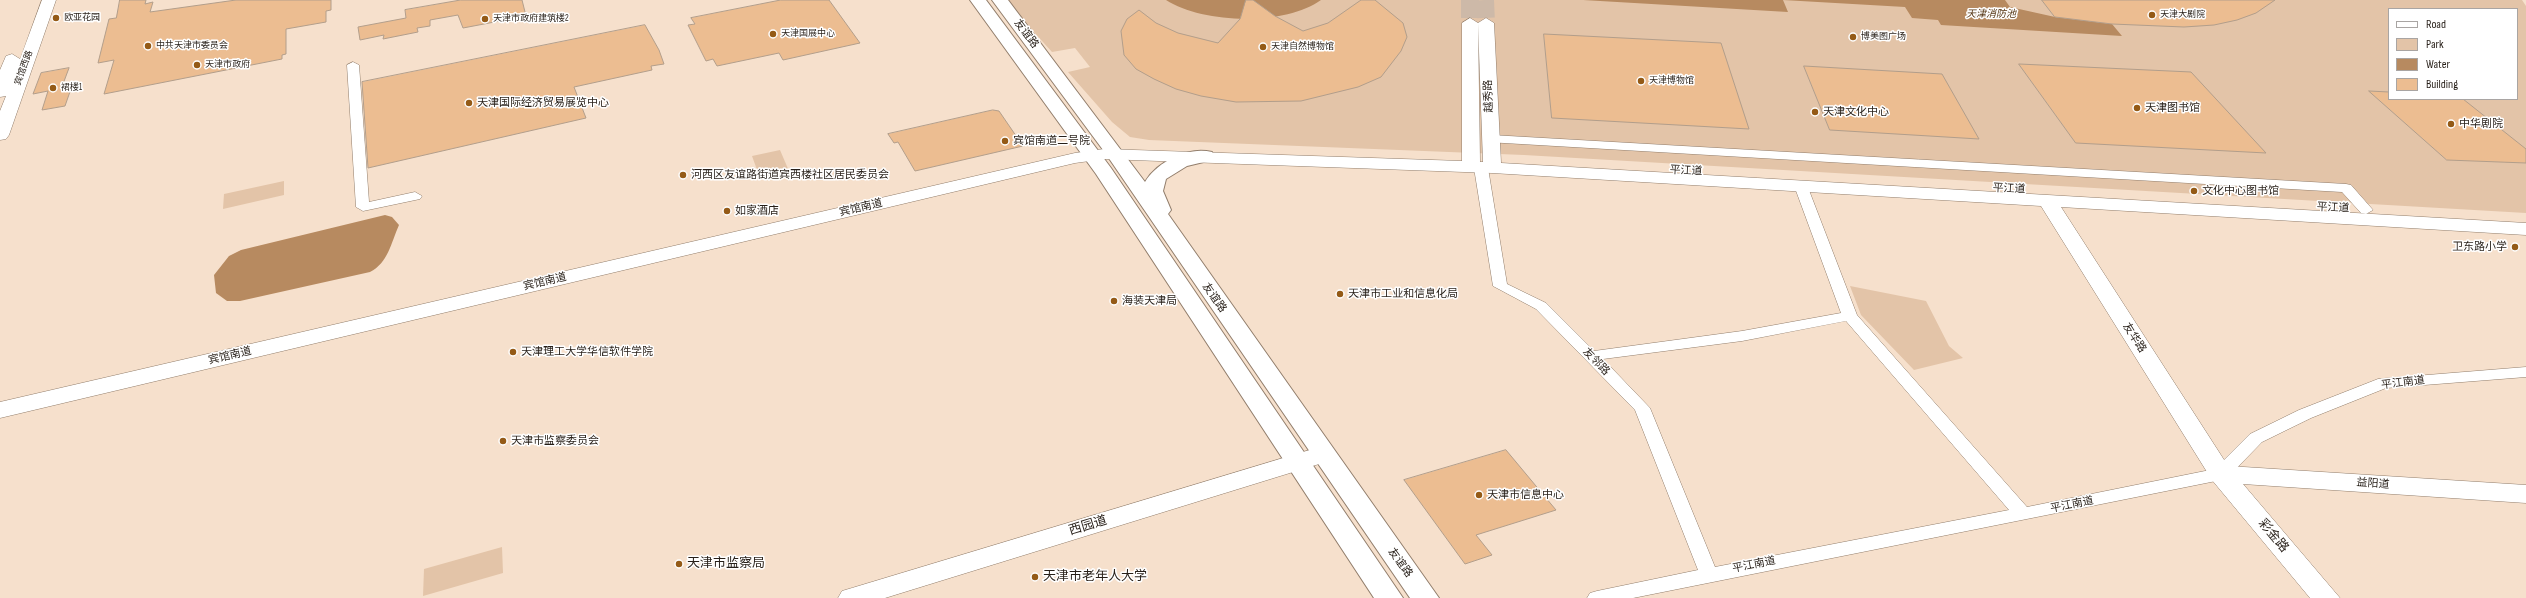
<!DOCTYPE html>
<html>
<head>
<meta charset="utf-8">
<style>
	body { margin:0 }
	#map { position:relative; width:2526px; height:598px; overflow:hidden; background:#f6e0cc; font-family:"Sofia Sans Condensed",sans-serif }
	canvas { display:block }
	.legend { position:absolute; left:2388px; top:8px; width:130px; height:92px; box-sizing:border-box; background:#fff; border:1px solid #a9a5a3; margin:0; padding:5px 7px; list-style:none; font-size:12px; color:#271f18 }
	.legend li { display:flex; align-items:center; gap:8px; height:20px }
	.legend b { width:20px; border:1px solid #a9a5a3 }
</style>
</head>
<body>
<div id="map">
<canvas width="2526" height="598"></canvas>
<ul class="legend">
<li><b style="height:5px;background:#fff"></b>Road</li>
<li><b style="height:11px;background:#e3c4a8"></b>Park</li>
<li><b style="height:11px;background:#b78a60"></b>Water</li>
<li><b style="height:11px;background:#ecbd91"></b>Building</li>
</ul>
</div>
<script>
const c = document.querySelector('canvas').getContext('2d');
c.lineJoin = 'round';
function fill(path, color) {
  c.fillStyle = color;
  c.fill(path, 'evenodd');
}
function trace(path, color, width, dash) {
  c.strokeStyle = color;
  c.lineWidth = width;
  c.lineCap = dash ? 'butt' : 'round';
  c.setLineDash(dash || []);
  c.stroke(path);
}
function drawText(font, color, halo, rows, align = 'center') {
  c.font = font + ' "Sofia Sans Condensed","Noto Sans SC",sans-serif';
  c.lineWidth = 3;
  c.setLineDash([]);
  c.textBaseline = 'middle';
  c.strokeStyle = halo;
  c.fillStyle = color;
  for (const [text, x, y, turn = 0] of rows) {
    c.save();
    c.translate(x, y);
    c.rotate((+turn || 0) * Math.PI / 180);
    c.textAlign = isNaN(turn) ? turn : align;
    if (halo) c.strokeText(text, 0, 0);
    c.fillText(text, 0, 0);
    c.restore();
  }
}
fill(new Path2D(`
	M 1005,0 L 2522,0 L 2526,6 L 2526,213 L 1524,155 L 1149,140 L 1130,137 L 1112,122 L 1068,72 L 1090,67 L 1075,48 L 1052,52 ZM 2389,9 L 2517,9 L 2517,99 L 2389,99 Z
	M 780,150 L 789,171 L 760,178 L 752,156 Z
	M 284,181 L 284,195 L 223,209 L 224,194 Z
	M 1850,286 L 1926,301 L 1949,346 L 1963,358 L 1914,370 L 1861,315 Z
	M 502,547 L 503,573 L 423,596 L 424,569 Z`), '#e3c4a8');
fill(new Path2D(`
	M 1166,0 L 1321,0 C 1285,26 1203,24 1166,0 Z
	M 1583,0 L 2005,0 L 2010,7 L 2055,17 L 2112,24 L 2122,36 L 1941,25 L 1938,20 L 1912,18 L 1905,7 L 1783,0 L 1788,12 Z
	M 385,215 L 392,217 L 399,225 C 391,243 388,263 370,272 L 240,301 L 227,301 L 216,293 L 214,275 L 229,256 L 241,250 Z`), '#b78a60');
const building = new Path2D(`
	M 120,0 L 146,0 L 145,4 L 153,2 L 150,12 L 236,0 L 331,0 L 331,10 L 326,11 L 326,22 L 286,29 L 286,54 L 282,55 L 282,59 L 104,94 L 114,60 L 98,63 L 109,19 L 116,18 Z
	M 461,0 L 522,0 L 526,16 L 463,28 L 458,15 L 430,20 L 430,26 L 417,28 L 418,32 L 383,39 L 384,35 L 360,40 L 358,27 L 406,18 L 405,10 Z
	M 781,0 L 829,0 L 860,43 L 783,60 L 779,53 L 717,66 L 713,59 L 706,61 L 688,25 L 695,24 L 691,18 Z
	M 1246,0 L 1253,0 L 1275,16 L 1303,31 L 1328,23 L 1361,0 L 1375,0 L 1403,23 L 1407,37 L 1401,51 L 1381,77 L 1358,87 L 1301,101 L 1236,102 L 1201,96 L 1176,89 L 1154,79 L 1136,69 L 1124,55 L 1121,31 L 1127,19 L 1139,10 L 1156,23 L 1178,33 L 1218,43 L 1240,19 Z
	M 2042,0 L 2275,0 L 2256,13 L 2237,20 L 2214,25 L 2184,27 L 2112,24 L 2055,17 Z
	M 645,25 L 659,50 L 664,64 L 651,66 L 652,70 L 574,87 L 586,118 L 368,168 L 362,82 Z
	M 1544,34 L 1721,43 L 1749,129 L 1552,118 Z
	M 2019,64 L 2191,72 L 2266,153 L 2076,143 Z
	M 1804,66 L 1942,74 L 1979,139 L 1830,130 Z
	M 69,68 L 63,84 L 73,83 L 65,106 L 42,110 L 48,91 L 33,94 L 41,73 Z
	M 2369,91 L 2389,92 L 2389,99 L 2463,99 L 2526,149 L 2526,163 L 2447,160 Z
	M 993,110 L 999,111 L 1023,146 L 915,171 L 898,142 L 894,143 L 888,134 Z
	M 1506,450 L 1556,510 L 1476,535 L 1492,555 L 1465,564 L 1404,480 Z`);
fill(building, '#ecbd91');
trace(building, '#b29e8b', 1);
trace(new Path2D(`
	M 1470,0 L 1470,23
	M 1485,0 L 1486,23`), '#cdb9a8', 18, [18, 8]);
const street = new Path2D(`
	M 353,62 L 359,65 L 369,202 L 415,192 L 422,196 L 420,199 L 363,211 L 356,207 L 347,65 Z
	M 1491,135 L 2346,184 L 2351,185 L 2373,210 L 2366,214 L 2361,213 L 2342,192 L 1487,142 L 1485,139 L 1487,136 Z
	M 1481,164 L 1488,168 L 1507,284 L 1546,303 L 1594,351 L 1742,331 L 1841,313 L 1795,188 L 1797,185 L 1807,185 L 1857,315 L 2027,507 L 2215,469 L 2250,434 L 2299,410 L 2378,379 L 2526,367 L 2526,377 L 2386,388 L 2311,418 L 2262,442 L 2227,478 L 2221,480 L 1633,598 L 1587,598 L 1590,593 L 1597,591 L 1698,570 L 1635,410 L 1536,309 L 1493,286 L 1474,168 ZM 1846,321 L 2009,510 L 1715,567 L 1650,408 L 1603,359 L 1742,341 Z`);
const secondary = new Path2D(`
	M 42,0 L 56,0 L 9,135 L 6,139 L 0,140 L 0,111 L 6,96 L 0,97 L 0,70 L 6,56 L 12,54 L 20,59 Z
	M 1470,18 L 1478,23 L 1480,162 L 1483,162 L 1478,23 L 1486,18 L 1494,23 L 1501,163 L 2526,223 L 2526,235 L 2061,207 L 2228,466 L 2526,485 L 2526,503 L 2243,484 L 2340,598 L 2310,598 L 2212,480 L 2041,206 L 1492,173 L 1104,159 L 1075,163 L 0,418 L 0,402 L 1075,153 L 1104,149 L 1462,161 L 1462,23 Z
	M 1323,446 L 1332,448 L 1335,454 L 1332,460 L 885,598 L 838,598 L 842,591 L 852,588 Z`);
const primary = new Path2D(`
	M 970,0 L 986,0 L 1111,168 L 1403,598 L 1374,598 L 1096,174 Z
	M 992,0 L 1008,0 L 1145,182 C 1157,162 1188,146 1212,152 L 1214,156 L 1212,160 L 1187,166 L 1166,179 L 1163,191 L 1171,210 L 1168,214 L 1439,598 L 1410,598 L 1106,154 Z`);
trace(street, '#927e6c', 1);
trace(secondary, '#927e6c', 1);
trace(primary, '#927e6c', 2);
fill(street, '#fff');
fill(secondary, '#fff');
fill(primary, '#fff');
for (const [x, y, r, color] of [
	[2152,15,4,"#945a16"],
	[56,18,4,"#945a16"],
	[485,19,4,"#945a16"],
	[773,34,4,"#945a16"],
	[1853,37,4,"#945a16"],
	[148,46,4,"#945a16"],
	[1263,47,4,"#945a16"],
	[197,65,4,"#945a16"],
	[1641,81,4,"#945a16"],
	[53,88,4,"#945a16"],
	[469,103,4,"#945a16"],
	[2137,108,4,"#945a16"],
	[1815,112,4,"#945a16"],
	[2451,124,4,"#945a16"],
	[1005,141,4,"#945a16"],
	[683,175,4,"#945a16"],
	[2194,191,4,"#945a16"],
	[727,211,4,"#945a16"],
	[2515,247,4,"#945a16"],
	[1340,294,4,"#945a16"],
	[1114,301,4,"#945a16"],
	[513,352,4,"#945a16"],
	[503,441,4,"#945a16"],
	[1479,495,4,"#945a16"],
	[679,564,4,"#945a16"],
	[1035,577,4,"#945a16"]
]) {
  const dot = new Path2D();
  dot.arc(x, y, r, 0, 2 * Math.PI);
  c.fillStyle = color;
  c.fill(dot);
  trace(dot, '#fff', 1.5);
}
drawText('9px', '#271f18', '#fff', [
	["天津大剧院",2160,15],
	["欧亚花园",64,18],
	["天津市政府建筑楼2",493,19],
	["天津国展中心",781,34],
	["博美图广场",1861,37],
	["中共天津市委员会",156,46],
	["天津自然博物馆",1271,47],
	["天津市政府",205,65],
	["天津博物馆",1649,81],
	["裙楼1",61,88]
], 'left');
drawText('9px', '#271f18', '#fff', [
	["宾馆西路",24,68,-70]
]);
drawText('italic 10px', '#553614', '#fff', [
	["天津消防池",1991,14]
]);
drawText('11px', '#271f18', '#fff', [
	["友谊路",1026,34,53],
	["越秀路",1489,96,-92],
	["平江道",1686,171,3],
	["平江道",2009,189,3],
	["宾馆南道",861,208,-13],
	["平江道",2333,208,3],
	["宾馆南道",545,282,-13],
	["友谊路",1214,298,55],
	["友华路",2134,338,57],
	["宾馆南道",230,356,-13],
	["友邻路",1596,362,46],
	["平江南道",2403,383,-7],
	["益阳道",2373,484,4],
	["平江南道",2072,505,-11],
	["友谊路",1400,563,54],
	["平江南道",1754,565,-11]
]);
drawText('11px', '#271f18', '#fff', [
	["天津国际经济贸易展览中心",477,103],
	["天津图书馆",2145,108],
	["天津文化中心",1823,112],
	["中华剧院",2459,124],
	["宾馆南道二号院",1013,141],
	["河西区友谊路街道宾西楼社区居民委员会",691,175],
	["文化中心图书馆",2202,191],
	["如家酒店",735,211],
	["卫东路小学",2507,247,"right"],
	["天津市工业和信息化局",1348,294],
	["海装天津局",1122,301],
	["天津理工大学华信软件学院",521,352],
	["天津市监察委员会",511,441],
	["天津市信息中心",1487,495]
], 'left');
drawText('13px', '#271f18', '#fff', [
	["西园道",1088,526,-17],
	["彩金路",2273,536,50]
]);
drawText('13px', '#271f18', '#fff', [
	["天津市监察局",687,564],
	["天津市老年人大学",1043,577]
], 'left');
</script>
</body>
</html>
